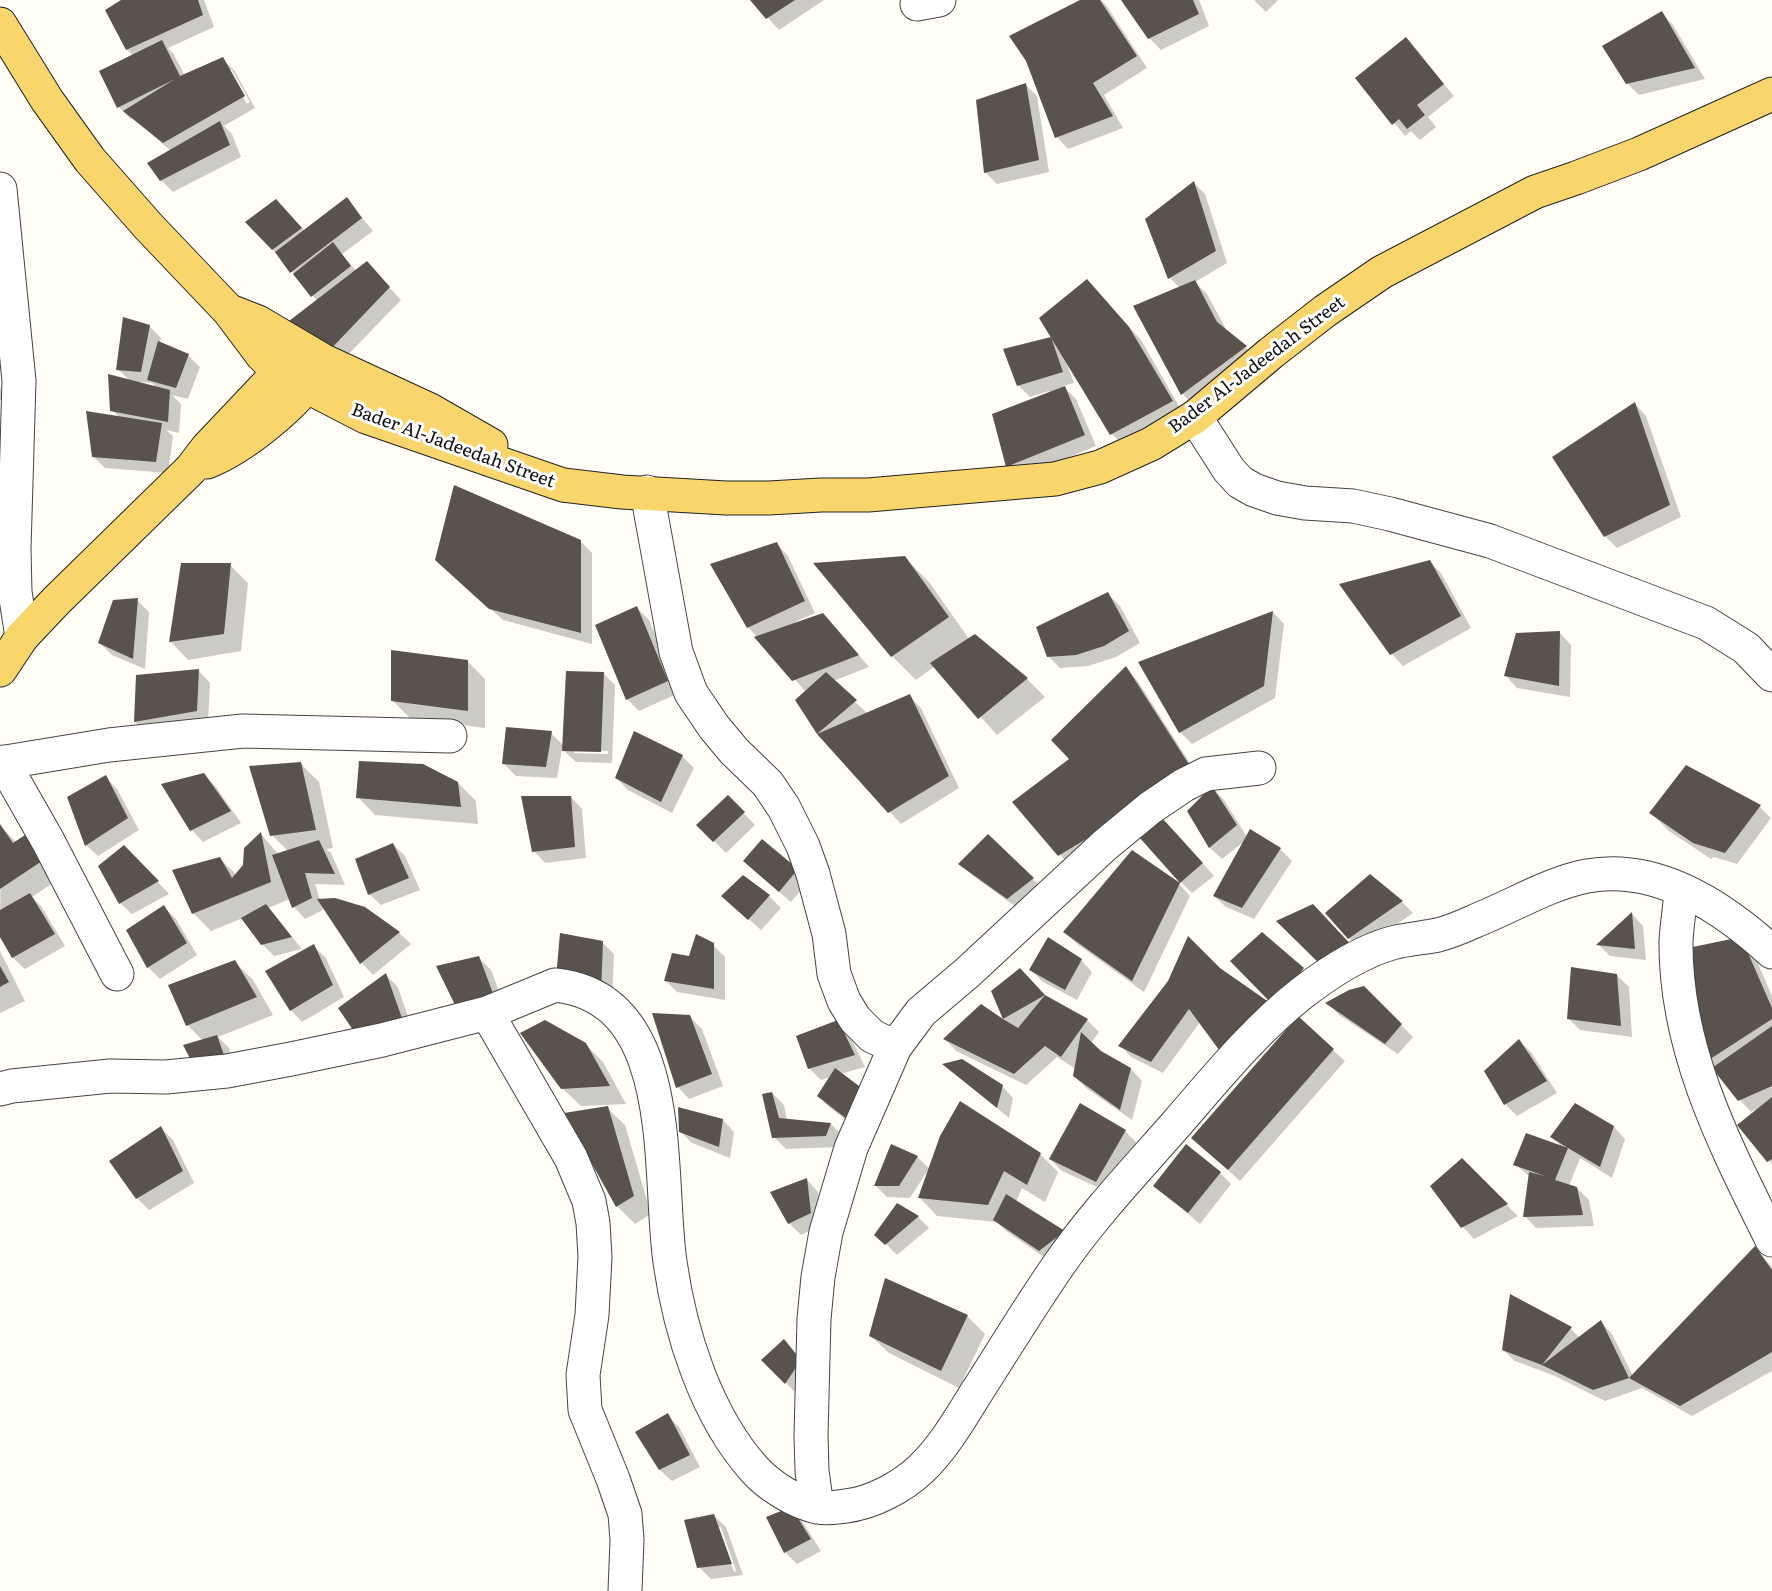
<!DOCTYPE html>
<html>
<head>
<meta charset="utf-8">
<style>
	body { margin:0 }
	canvas { display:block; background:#fffdf5 }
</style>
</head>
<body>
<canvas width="1772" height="1591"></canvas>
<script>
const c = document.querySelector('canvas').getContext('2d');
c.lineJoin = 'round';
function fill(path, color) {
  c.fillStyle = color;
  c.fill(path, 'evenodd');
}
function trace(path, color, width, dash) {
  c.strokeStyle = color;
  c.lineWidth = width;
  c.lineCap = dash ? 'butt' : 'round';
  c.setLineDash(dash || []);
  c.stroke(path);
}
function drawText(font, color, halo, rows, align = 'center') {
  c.font = font + ' Literata,serif';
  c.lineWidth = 6;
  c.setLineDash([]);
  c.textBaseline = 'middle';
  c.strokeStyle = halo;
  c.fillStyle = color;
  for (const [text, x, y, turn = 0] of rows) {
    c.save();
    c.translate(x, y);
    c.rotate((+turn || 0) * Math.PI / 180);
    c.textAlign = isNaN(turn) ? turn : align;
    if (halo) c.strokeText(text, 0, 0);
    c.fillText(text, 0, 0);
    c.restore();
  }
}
fill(new Path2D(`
	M 124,0 L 204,0 L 214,27 L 168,48 L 173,53 L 185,76 L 222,59 L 234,70 L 255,108 L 224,126 L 232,134 L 241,157 L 173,192 L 161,180 L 171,151 L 132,118 L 130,119 L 119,107 L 101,72 L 133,56 L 127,49 L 107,10 ZM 228,70 L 232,70 L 250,102 L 247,104 Z
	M 752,0 L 824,0 L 779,30 Z
	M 1082,0 L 1101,0 L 1106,5 L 1147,68 L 1104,95 L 1123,128 L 1068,149 L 1057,137 Z
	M 1123,0 L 1199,0 L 1209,26 L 1161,50 L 1149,38 Z
	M 1254,0 L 1278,0 L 1266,12 Z
	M 1662,13 L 1673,25 L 1705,79 L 1639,95 L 1627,83 Z
	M 1406,39 L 1454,96 L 1428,117 L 1436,127 L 1420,140 L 1411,131 L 1405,136 L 1357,78 Z
	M 1026,85 L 1037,96 L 1049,172 L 997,184 L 985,172 Z
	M 1194,183 L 1205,194 L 1227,263 L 1195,282 L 1207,294 L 1227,331 L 1257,358 L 1194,406 L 1183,394 L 1135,306 L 1180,288 L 1170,278 L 1147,219 Z
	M 347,199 L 373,231 L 342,254 L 356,271 L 378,275 L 401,300 L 339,364 L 317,301 L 277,254 L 247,222 L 288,213 L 305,231 Z
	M 1099,293 L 1141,340 L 1183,413 L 1123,445 L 1112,434 L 1066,362 L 1074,383 L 1063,386 L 1076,399 L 1096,446 L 1019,478 L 1007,466 L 1050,393 L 1049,391 L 1030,397 L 1018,385 L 1005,350 L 1053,338 Z
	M 149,326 L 161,338 L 160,344 L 188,355 L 200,367 L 188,399 L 172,395 L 181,404 L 179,433 L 166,430 L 173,436 L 168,473 L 105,468 L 93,456 L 120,418 L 112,410 L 130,381 L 118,369 ZM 138,382 L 152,383 L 158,389 Z
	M 0,386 L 4,400 L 0,400 Z
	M 1635,404 L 1646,416 L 1681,517 L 1617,548 L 1605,536 Z
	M 580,541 L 592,553 L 592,644 L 503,620 L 449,571 Z
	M 777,544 L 788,556 L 815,613 L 795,622 L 796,624 L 835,627 L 869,667 L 833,681 L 868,714 L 909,696 L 921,708 L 959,788 L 901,824 L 818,733 L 806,692 L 748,627 Z
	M 905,558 L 929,582 L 969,639 L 974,636 L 1027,679 L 1045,697 L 997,735 L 935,666 L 916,680 L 892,656 Z
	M 1430,562 L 1441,573 L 1471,628 L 1403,666 L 1392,654 L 1341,585 Z
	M 182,564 L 230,565 L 248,583 L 241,651 L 188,660 L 171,642 Z
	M 1108,594 L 1120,606 L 1140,643 L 1116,657 L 1088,666 L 1060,668 L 1048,656 Z
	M 137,600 L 149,612 L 145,669 L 112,655 L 100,643 Z
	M 637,608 L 649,620 L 679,693 L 639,711 L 627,699 L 597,626 Z
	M 1273,612 L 1284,624 L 1275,698 L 1192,744 L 1180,732 Z
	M 1560,633 L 1571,645 L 1570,697 L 1517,688 L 1506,676 Z
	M 467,661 L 485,679 L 485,728 L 410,718 L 392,700 Z
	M 1125,668 L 1137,680 L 1200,779 L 1071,867 L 1014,802 L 1071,759 Z
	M 199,671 L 210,683 L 208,722 L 147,733 L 135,722 Z
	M 604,674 L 615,685 L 612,763 L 576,762 L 562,749 L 557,778 L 516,776 L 504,764 L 551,733 L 564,746 ZM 574,750 L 608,751 L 608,754 L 574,753 Z
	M 682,756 L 694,768 L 672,813 L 628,790 L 616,778 Z
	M 301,764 L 319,782 L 333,848 L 326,849 L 331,853 L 345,885 L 315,884 L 320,900 L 364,909 L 399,933 L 411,944 L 373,975 L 362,963 L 321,902 L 323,910 L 305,919 L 294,907 L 290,899 L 268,908 L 302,949 L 274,956 L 262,944 L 243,918 L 211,931 L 193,913 L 219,858 L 237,875 L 245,866 L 261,834 L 279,855 L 288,851 L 272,835 Z
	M 1686,767 L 1760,807 L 1771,818 L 1737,864 L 1714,857 L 1711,859 L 1669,831 L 1651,813 Z
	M 204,775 L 216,787 L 241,823 L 203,842 L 192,830 L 164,785 Z
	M 105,777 L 117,789 L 139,830 L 98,856 L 86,845 Z
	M 458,783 L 476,801 L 478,824 L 375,815 L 358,797 Z
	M 1212,788 L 1224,800 L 1247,837 L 1250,831 L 1280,849 L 1292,861 L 1254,919 L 1226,907 L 1214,896 L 1246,840 L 1222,859 L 1210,848 L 1189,812 Z
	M 571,797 L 582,809 L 586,858 L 545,863 L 534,851 Z
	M 728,797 L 755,825 L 726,853 L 698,825 Z
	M 1,827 L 16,842 L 25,837 L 42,854 L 59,879 L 32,897 L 41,906 L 65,946 L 25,969 L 13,958 L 0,934 Z
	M 1175,832 L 1214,876 L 1192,893 L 1181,882 Z
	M 988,836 L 1044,890 L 1020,910 L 972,875 L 960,864 Z
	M 762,841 L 808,882 L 791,902 L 756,872 Z
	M 393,844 L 405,856 L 420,890 L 381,905 L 369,894 Z
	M 136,858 L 169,894 L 132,914 L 120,903 Z
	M 1179,884 L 1190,896 L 1144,992 L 1077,944 L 1065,932 Z
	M 769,896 L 781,908 L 761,930 L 735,907 Z
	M 1402,902 L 1413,913 L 1361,949 L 1349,938 Z
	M 164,907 L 176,919 L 197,955 L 160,979 L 148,967 L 128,930 Z
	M 1632,914 L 1643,926 L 1646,960 L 1610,956 L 1599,945 Z
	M 1262,934 L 1315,981 L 1238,1069 L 1200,1022 L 1163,1073 L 1131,1057 L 1120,1045 L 1219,970 L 1276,1008 Z
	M 602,942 L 614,954 L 612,1003 L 557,977 Z
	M 713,945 L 725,957 L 725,1000 L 677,992 L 665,980 L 690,957 Z
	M 314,946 L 326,958 L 344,997 L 302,1022 L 291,1010 Z
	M 1685,950 L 1752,950 L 1772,996 L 1772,1164 L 1769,1161 L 1759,1108 L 1751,1112 L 1706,1062 Z
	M 0,951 L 25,1001 L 0,1013 Z
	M 479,958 L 491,970 L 505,1007 L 458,1008 Z
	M 1081,960 L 1092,972 L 1077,1000 L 1043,982 L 1031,970 Z
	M 235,962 L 253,980 L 273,1015 L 218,1037 L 229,1048 L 236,1073 L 187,1025 Z
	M 386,975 L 398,987 L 413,1032 L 340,1008 Z
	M 1617,975 L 1629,987 L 1632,1037 L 1580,1030 L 1568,1018 Z
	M 1031,981 L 1046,998 L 1087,1020 L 1099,1032 L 1091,1043 L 1100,1053 L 1131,1069 L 1142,1081 L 1132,1120 L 1086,1088 L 1074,1076 L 1076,1069 L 1057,1057 L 1026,1085 L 956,1051 L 945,1039 L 1006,1023 L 992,992 Z
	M 1364,988 L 1413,1037 L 1398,1054 L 1339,1015 L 1328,1003 Z
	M 654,1014 L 690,1017 L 702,1029 L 723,1086 L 689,1099 L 678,1087 Z
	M 1298,1019 L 1345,1061 L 1240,1181 L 1205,1150 Z
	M 838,1022 L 849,1034 L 865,1067 L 840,1074 L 865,1133 L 830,1108 L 819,1096 L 831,1077 L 821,1080 L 809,1068 Z
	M 1519,1041 L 1531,1052 L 1557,1093 L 1517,1116 L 1505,1104 Z
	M 585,1044 L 603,1062 L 626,1104 L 581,1106 L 562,1088 Z
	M 945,1065 L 1002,1086 L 1013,1098 L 1009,1118 Z
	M 772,1093 L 784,1105 L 787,1121 L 831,1124 L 842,1136 L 838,1147 L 786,1149 L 774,1137 Z
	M 607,1108 L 625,1125 L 651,1214 L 635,1224 L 617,1206 Z
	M 723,1120 L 734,1132 L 730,1158 L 692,1143 L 680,1131 Z
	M 1614,1127 L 1625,1139 L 1612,1178 L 1580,1158 L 1569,1186 L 1577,1188 L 1589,1200 L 1594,1226 L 1536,1228 L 1525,1216 L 1530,1177 L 1515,1164 L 1562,1147 L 1552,1137 Z
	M 161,1128 L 173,1140 L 194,1183 L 149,1210 L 137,1198 L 111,1161 Z
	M 1125,1131 L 1137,1143 L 1108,1192 L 1062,1171 L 1050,1159 Z
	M 892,1146 L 917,1157 L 930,1169 L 1040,1154 L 1058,1172 L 1045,1202 L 1022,1188 L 1016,1202 L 1064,1232 L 1051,1262 L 1006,1231 L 997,1222 L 937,1216 L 920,1198 L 928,1170 L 910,1198 L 887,1197 L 875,1185 Z
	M 1461,1160 L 1518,1216 L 1474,1239 L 1463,1227 L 1432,1186 Z
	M 1220,1173 L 1231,1184 L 1200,1224 L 1155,1186 Z
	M 807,1180 L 818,1192 L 822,1225 L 801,1235 L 789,1223 Z
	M 897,1205 L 918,1217 L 929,1228 L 897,1255 L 876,1234 Z
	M 1755,1248 L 1772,1267 L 1772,1371 L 1692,1416 L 1642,1388 L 1605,1401 L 1555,1376 L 1515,1361 L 1503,1350 L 1511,1296 L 1571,1329 L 1580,1338 L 1601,1322 L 1612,1334 L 1633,1376 Z
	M 967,1316 L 985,1334 L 959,1388 L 889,1353 L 871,1336 Z
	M 784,1341 L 812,1373 L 797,1394 L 763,1360 Z
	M 667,1415 L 679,1427 L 700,1467 L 672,1481 L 660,1470 L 637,1432 Z
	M 790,1509 L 802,1521 L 821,1551 L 797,1564 L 785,1552 L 768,1518 Z
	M 714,1516 L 726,1527 L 743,1575 L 711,1579 L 699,1567 ZM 717,1527 L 721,1527 L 736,1571 L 734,1572 Z`), '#0003');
fill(new Path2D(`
	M 121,0 L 198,0 L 203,15 L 126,50 L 105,10 Z
	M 750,0 L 795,0 L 766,19 Z
	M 1080,0 L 1100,0 L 1137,56 L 1093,83 L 1113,116 L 1055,138 L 1026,61 L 1009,36 Z
	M 1121,0 L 1193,0 L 1199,14 L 1148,39 Z
	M 1662,11 L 1695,68 L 1626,84 L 1602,46 Z
	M 1406,37 L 1444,84 L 1417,105 L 1425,115 L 1407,129 L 1399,119 L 1392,125 L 1355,78 Z
	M 162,40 L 180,76 L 223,57 L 245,96 L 163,143 L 123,111 L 175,79 L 117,108 L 99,71 Z
	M 1026,83 L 1039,160 L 984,173 L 976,100 Z
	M 220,121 L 230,145 L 160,181 L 147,163 Z
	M 1194,181 L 1216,251 L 1168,279 L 1145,219 Z
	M 347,197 L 362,218 L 290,273 L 275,252 Z
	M 276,199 L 302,228 L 272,250 L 245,222 Z
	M 333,242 L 351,266 L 311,297 L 293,274 Z
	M 367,261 L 390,287 L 326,354 L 289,321 Z
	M 1087,279 L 1129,327 L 1173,401 L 1110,435 L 1039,318 Z
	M 1195,280 L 1217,322 L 1247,346 L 1181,395 L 1133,306 Z
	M 123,317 L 150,325 L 141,372 L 116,370 Z
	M 1051,337 L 1063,372 L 1017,386 L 1003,349 Z
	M 158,341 L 189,354 L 176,388 L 147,380 Z
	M 108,374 L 170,390 L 168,422 L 110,411 Z
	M 1065,386 L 1085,435 L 1006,467 L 992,414 Z
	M 1635,402 L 1670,505 L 1604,537 L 1552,457 Z
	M 86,411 L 162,423 L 156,462 L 92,457 Z
	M 454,485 L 581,540 L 581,633 L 489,609 L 435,560 Z
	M 777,542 L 805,601 L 747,628 L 710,564 Z
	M 905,556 L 949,617 L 891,657 L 813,563 Z
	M 1430,560 L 1461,616 L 1390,655 L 1339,584 Z
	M 181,563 L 231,563 L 224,634 L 169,642 Z
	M 1108,592 L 1129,631 L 1104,646 L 1076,655 L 1047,657 L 1036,627 Z
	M 138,598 L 133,659 L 98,643 L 113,600 Z
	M 637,606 L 668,681 L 626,700 L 595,625 Z
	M 1273,611 L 1264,686 L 1179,733 L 1138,662 Z
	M 823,613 L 859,655 L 792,681 L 754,637 Z
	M 1560,631 L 1559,686 L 1504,676 L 1516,633 Z
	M 975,634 L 1028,678 L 978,719 L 930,663 Z
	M 391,650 L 468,660 L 468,711 L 391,701 Z
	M 1126,666 L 1190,766 L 1124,816 L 1058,856 L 1012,802 L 1069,759 L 1051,740 Z
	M 199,669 L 197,711 L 134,722 L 136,675 Z
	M 566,671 L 604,672 L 601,752 L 562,751 Z
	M 826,672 L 857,700 L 817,734 L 910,694 L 949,776 L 888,813 L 817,734 L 795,700 Z
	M 506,727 L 552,731 L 546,767 L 502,764 Z
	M 634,731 L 683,755 L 661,802 L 615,778 Z
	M 359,761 L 423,764 L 458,782 L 461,807 L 356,798 Z
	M 301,762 L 316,830 L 270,836 L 249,766 Z
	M 1686,765 L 1761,805 L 1725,853 L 1693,843 L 1649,813 Z
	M 204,773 L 231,811 L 190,831 L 161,784 Z
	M 106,775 L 128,818 L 85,846 L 67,797 Z
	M 1212,786 L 1237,825 L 1209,848 L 1187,811 Z
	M 728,795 L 745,812 L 713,842 L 696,825 Z
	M 521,796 L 571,796 L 575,847 L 532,852 Z
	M 1163,819 L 1203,863 L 1180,883 L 1139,837 Z
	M 0,824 L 13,843 L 25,835 L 42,861 L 0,889 Z
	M 1250,829 L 1281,848 L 1242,908 L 1213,896 Z
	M 261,832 L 271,882 L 192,914 L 172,870 L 220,857 L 232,878 L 243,865 L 244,848 Z
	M 988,834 L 1034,878 L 1007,899 L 958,864 Z
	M 762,839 L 798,869 L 779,892 L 743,861 Z
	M 319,840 L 335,874 L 305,873 L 312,898 L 292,908 L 272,855 Z
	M 393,843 L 409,878 L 368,895 L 355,859 Z
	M 124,845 L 159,881 L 119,904 L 98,866 Z
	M 1132,850 L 1180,883 L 1132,981 L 1063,932 Z
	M 1370,874 L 1403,901 L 1348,939 L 1325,913 Z
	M 743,875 L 770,895 L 748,920 L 721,896 Z
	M 30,893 L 55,934 L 12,958 L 0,937 L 0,910 Z
	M 335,898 L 365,907 L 400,932 L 360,964 L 317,899 Z
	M 266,904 L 292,937 L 261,945 L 241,918 Z
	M 1313,904 L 1356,950 L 1325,969 L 1276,921 Z
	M 164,905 L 187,943 L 147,968 L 126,930 Z
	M 1632,912 L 1635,949 L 1596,945 Z
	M 1262,932 L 1304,968 L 1273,1005 L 1230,961 Z
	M 560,933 L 603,941 L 601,993 L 556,978 Z
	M 696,934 L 714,943 L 714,989 L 664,981 L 672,953 L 689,956 Z
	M 1188,936 L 1220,968 L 1273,1005 L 1225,1058 L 1189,1009 L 1151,1062 L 1118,1046 L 1168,981 Z
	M 1048,937 L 1082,959 L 1065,990 L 1029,970 Z
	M 1741,937 L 1772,1008 L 1772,1019 L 1704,1063 L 1683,949 Z
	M 314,944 L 333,985 L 290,1011 L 265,971 Z
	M 479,956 L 494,996 L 457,1009 L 436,966 Z
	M 235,960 L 257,997 L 186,1026 L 168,985 Z
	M 0,966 L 9,982 L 0,987 Z
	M 1571,967 L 1617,974 L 1621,1026 L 1567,1019 Z
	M 1020,968 L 1045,995 L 1088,1019 L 1061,1057 L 1045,1046 L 1014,1074 L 943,1039 L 981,1004 L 1003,1019 L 1018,1028 L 1045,995 L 1003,1019 L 991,991 Z
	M 386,973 L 403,1021 L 353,1030 L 338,1008 Z
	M 1364,986 L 1402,1024 L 1385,1044 L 1325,1003 L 1349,990 Z
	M 652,1013 L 690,1015 L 712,1074 L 676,1088 Z
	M 1298,1016 L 1334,1049 L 1228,1170 L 1191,1138 Z
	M 545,1020 L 586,1043 L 610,1086 L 561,1089 L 520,1033 Z
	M 838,1020 L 855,1055 L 808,1069 L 796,1036 Z
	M 1772,1026 L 1772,1086 L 1738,1101 L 1712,1068 Z
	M 1081,1032 L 1101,1051 L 1131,1068 L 1120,1110 L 1073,1076 Z
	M 217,1035 L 226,1061 L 194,1066 L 183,1045 Z
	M 1519,1039 L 1547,1081 L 1504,1105 L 1484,1071 Z
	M 962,1059 L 1003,1085 L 997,1108 L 942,1064 Z
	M 835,1068 L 871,1095 L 852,1123 L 817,1096 Z
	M 772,1092 L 779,1118 L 831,1123 L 826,1136 L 772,1138 L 762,1094 Z
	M 1772,1097 L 1772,1159 L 1767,1162 L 1737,1125 Z
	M 960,1101 L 1041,1153 L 1027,1185 L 1004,1171 L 988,1205 L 918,1198 L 940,1136 Z
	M 1080,1103 L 1126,1130 L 1096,1182 L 1049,1159 Z
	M 1575,1103 L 1614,1126 L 1600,1167 L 1568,1148 L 1555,1180 L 1577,1187 L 1583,1215 L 1523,1217 L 1529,1172 L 1545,1176 L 1513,1165 L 1526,1133 L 1568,1148 L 1550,1137 Z
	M 608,1106 L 634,1196 L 616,1207 L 564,1113 Z
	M 678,1107 L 723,1119 L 719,1147 L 679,1132 Z
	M 161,1126 L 183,1171 L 136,1199 L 109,1161 Z
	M 891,1144 L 918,1156 L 899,1186 L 874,1186 Z
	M 1186,1144 L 1221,1172 L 1188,1213 L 1153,1186 Z
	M 1462,1158 L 1508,1204 L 1461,1228 L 1430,1186 Z
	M 807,1178 L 811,1213 L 788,1224 L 770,1192 Z
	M 1006,1194 L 1065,1231 L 1039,1251 L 993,1220 Z
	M 897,1203 L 919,1216 L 885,1245 L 874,1235 Z
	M 1755,1246 L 1772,1270 L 1772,1352 L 1680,1406 L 1629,1378 Z
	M 885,1278 L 968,1315 L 941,1371 L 869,1336 Z
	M 1510,1294 L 1572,1327 L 1542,1365 L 1502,1350 Z
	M 1601,1320 L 1629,1378 L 1593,1390 L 1542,1365 Z
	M 784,1339 L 801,1360 L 785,1384 L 761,1360 Z
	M 668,1413 L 690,1455 L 659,1470 L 635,1432 Z
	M 791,1507 L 811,1539 L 784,1553 L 766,1517 Z
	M 714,1514 L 732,1564 L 697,1568 L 684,1520 Z`), '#5a524d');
const minor = new Path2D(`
	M 917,4 L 939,0
	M 0,189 L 19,381 L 14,549 L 15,592 L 22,637
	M 1195,417 L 1229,470 L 1240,482 L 1254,490 L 1277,498 L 1305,503 L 1353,506 L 1390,514 L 1490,541 L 1706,623 L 1746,648 L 1772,675
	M 647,492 L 676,652 L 691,693 L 714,727 L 734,751 L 768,784 L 784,808 L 803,846 L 813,874 L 829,934 L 834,974 L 844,1001 L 855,1019 L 872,1036 L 895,1047
	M 3,762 L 48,841 L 117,974
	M 0,763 L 109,745 L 243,731 L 450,736
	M 1681,890 C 1680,907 1677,924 1676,941 C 1675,1050 1725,1145 1772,1240
	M 487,1013 L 571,1158 L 589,1201 L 593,1223 L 595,1257 L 592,1315 L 583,1375 L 585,1410 L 613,1479 L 625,1514 L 627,1540 L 625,1591
	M 0,1089 L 12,1086 L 110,1076 L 166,1077 L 227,1071 L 291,1059 L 382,1040 L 487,1013 L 555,985 C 680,998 657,1173 670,1262 C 680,1333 706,1415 754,1469 C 768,1485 796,1503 818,1507 C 826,1509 837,1507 846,1506 C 872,1503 902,1487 921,1469 C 943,1448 960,1419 976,1393 C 1003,1351 1029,1308 1058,1266 C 1093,1215 1137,1169 1178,1122 C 1216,1078 1256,1029 1302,993 C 1328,973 1360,952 1392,943 C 1407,939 1423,938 1438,935 C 1454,931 1468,924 1482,918 C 1516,904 1551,883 1587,876 C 1657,863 1723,907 1772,952
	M 817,1507 L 812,1471 L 811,1435 L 814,1319 L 818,1277 L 826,1232 L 851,1148 L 895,1047 L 921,1012 L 967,973 L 1105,845 L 1150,808 L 1184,785 L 1206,774 L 1259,768`);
const major = new Path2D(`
	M 0,24 L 47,100 L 90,160 L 149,227 L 229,311 L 262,355 L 279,372 L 366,417 L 563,485 L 622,492 L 726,498 L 769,498 L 821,495 L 868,495 L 1055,479 L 1100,467 L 1151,444 L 1195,417 L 1271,353 L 1325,311 L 1382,272 L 1535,192 L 1576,178 L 1639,154 L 1772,94
	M 230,311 L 258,322 L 324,361 L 430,410 L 491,445
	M 207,462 C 244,447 296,405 318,371
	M 0,670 L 22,637 L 56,601 L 191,469 L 207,448 L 279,372 L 295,344`);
trace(minor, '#444', 35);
trace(major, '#222', 35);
trace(minor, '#fff', 33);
trace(major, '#f9d66b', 33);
drawText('18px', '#111', '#fff', [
	["Bader Al-Jadeedah Street",1257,365,-37],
	["Bader Al-Jadeedah Street",453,446,20]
]);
</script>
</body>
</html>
